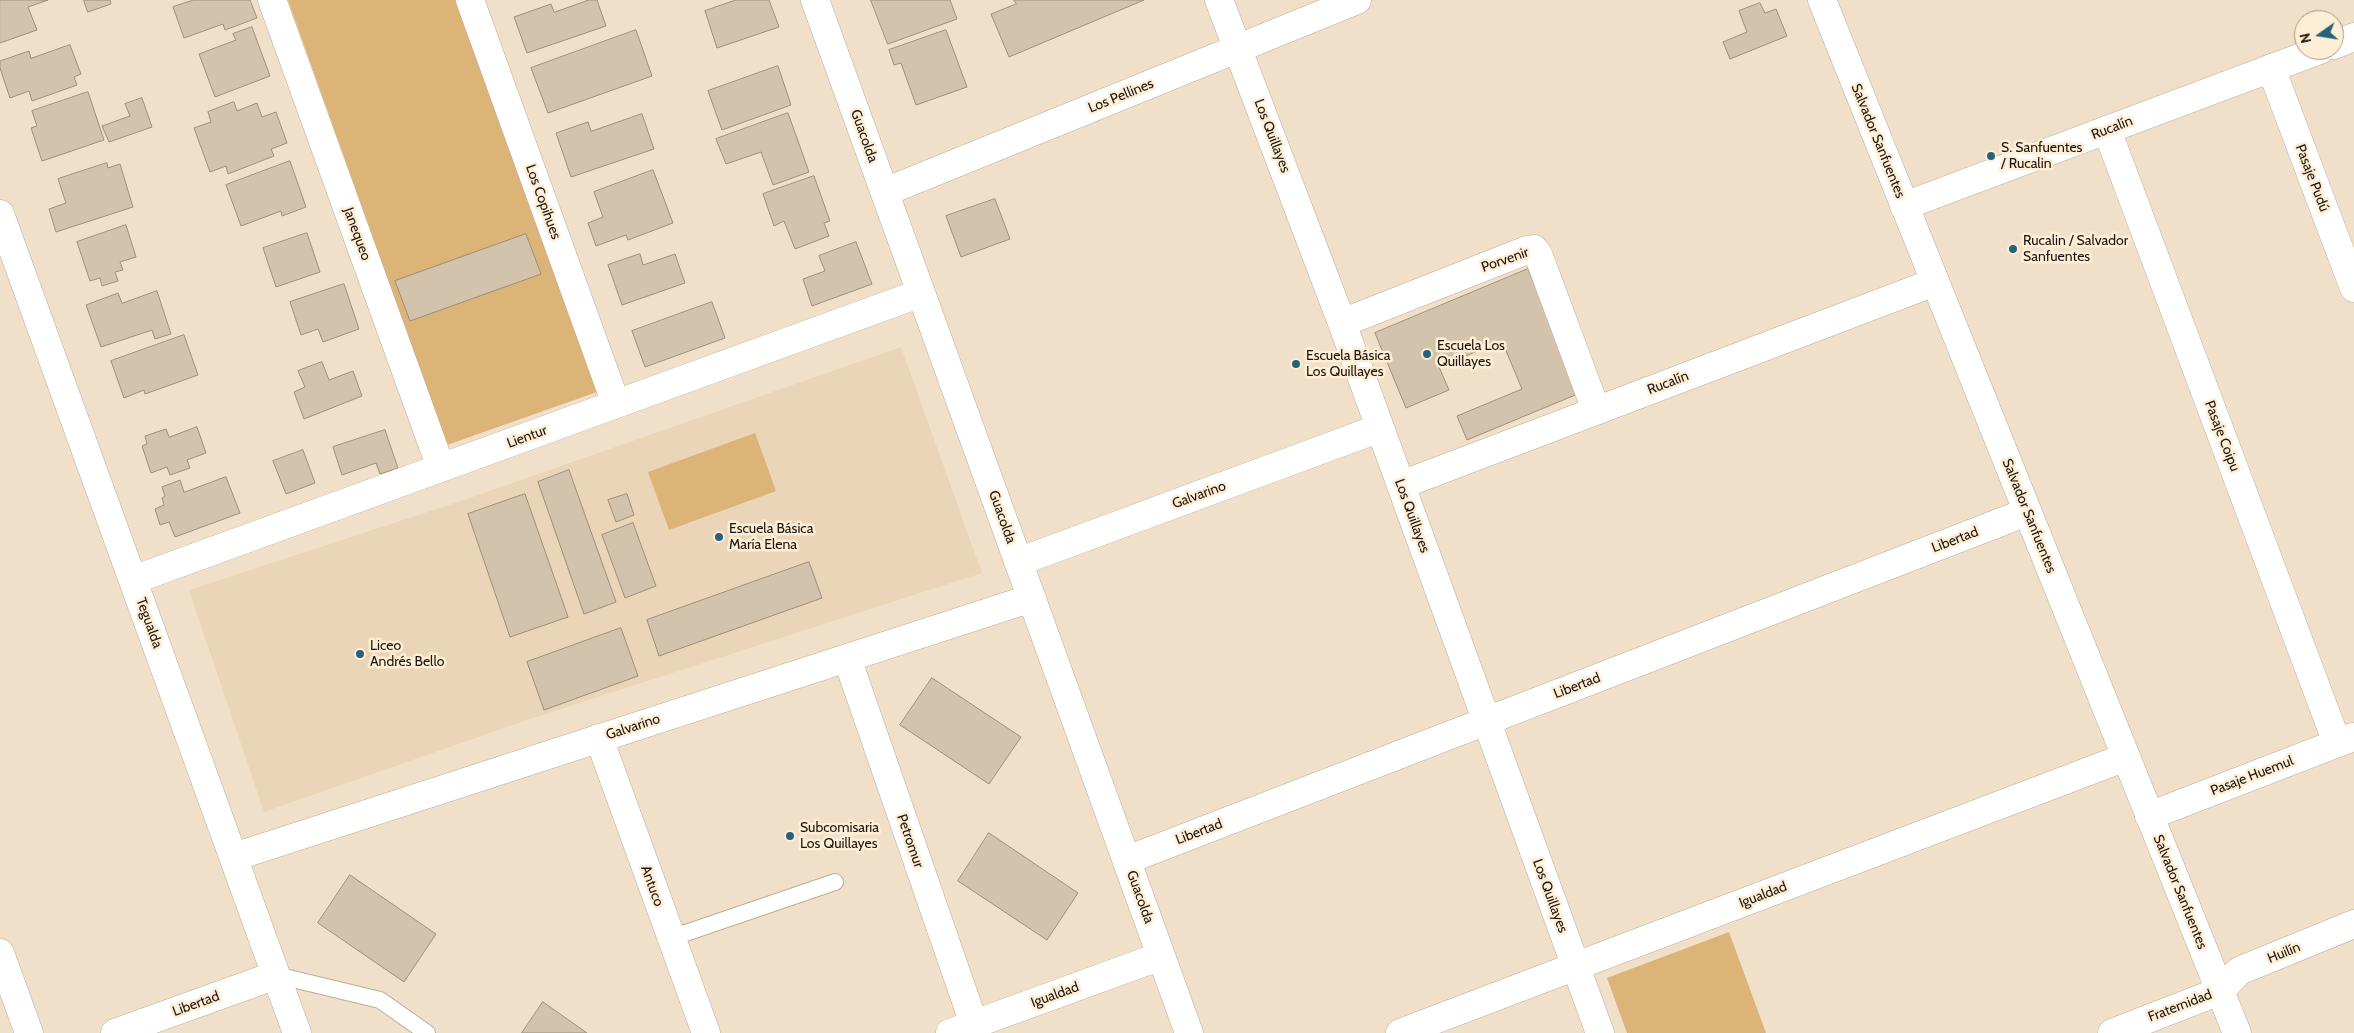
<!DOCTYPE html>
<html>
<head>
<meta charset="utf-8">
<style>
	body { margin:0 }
	#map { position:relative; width:2354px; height:1033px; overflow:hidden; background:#f1e0c9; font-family:Cabin,sans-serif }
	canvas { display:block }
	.north { position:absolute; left:2294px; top:10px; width:50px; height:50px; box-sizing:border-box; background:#ffeed6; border:1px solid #a49786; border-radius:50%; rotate:257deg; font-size:14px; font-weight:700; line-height:20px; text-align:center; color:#1b150d }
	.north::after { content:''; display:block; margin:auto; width:18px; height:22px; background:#26637a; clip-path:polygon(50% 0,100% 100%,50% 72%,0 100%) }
</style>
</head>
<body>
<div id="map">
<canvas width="2354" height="1033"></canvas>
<div class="north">N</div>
</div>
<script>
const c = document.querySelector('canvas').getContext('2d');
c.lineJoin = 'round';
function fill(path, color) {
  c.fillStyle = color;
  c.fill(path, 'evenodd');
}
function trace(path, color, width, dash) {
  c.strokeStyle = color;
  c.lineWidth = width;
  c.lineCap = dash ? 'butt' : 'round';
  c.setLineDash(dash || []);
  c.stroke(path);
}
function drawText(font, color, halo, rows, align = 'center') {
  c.font = font + ' Cabin,sans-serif';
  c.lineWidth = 5;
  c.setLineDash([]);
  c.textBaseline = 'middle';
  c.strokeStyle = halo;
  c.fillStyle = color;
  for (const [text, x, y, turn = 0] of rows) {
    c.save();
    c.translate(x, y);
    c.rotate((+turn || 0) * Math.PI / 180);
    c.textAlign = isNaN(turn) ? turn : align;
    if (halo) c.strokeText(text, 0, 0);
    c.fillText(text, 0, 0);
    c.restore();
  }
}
fill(new Path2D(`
	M 901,347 L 982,573 L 530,719 L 264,812 L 189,590 L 458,502 Z`), '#ebd5b8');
fill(new Path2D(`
	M 288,0 L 456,0 L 597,392 L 447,445 Z
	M 755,433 L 776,491 L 669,530 L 648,472 Z
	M 1729,932 L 1766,1033 L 1627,1033 L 1607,978 Z`), '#dcb478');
const building = new Path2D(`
	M 0,0 L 48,0 L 28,7 L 37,30 L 0,43 Z
	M 84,0 L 110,0 L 111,4 L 88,12 Z
	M 194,0 L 250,0 L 257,18 L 225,30 L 223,24 L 184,38 L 173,7 Z
	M 589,0 L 597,0 L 606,26 L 527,53 L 514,17 L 551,4 L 554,12 Z
	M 736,0 L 769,0 L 779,27 L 717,48 L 705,11 Z
	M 871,0 L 950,0 L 957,19 L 888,44 Z
	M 1014,0 L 1144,0 L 1009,57 L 991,14 L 1016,4 Z
	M 1760,3 L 1765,13 L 1776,9 L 1787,36 L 1730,59 L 1723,42 L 1747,32 L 1739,11 Z
	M 252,27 L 270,76 L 215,97 L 199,54 L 236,40 L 233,34 Z
	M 636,30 L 652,76 L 548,113 L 531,68 Z
	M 946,30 L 967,87 L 916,105 L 901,63 L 894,65 L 889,50 Z
	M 70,45 L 81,74 L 74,77 L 77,85 L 32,101 L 29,91 L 10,98 L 0,68 L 0,61 L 29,51 L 31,58 Z
	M 778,66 L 791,105 L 722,130 L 708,91 Z
	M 88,92 L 104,140 L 42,161 L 31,128 L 37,126 L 32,111 Z
	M 142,98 L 152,127 L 109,142 L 102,126 L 130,116 L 125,104 Z
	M 234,102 L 237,111 L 257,103 L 262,117 L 276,112 L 287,143 L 271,149 L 274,156 L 228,174 L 226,166 L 210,172 L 194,128 L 211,122 L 208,112 Z
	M 788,113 L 809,172 L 773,185 L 761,152 L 726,164 L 716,139 Z
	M 642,114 L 654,149 L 571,177 L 556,133 L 588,122 L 591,131 Z
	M 290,161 L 306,207 L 282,216 L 281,211 L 241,226 L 226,185 Z
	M 107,163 L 108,168 L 120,164 L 133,207 L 56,232 L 49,209 L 66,203 L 58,179 Z
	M 653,170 L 673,223 L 628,240 L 626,235 L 596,246 L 588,223 L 603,217 L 594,192 Z
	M 814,176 L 830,221 L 824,223 L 829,236 L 795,249 L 784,221 L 774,226 L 763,194 Z
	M 995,199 L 1010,239 L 961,257 L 946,216 Z
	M 126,225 L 136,257 L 120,262 L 123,270 L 115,272 L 118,281 L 102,286 L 100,278 L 90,281 L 77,242 Z
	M 307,233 L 320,272 L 276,287 L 263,248 Z
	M 526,234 L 541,274 L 410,321 L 395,281 Z
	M 856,242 L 872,284 L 812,306 L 803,279 L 825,271 L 819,256 Z
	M 640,254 L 643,265 L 675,254 L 685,283 L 622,305 L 608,265 Z
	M 1528,269 L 1580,393 L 1467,440 L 1457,416 L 1522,389 L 1502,341 L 1439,367 L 1449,390 L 1406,408 L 1375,333 Z
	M 344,284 L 359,329 L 323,342 L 318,329 L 301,335 L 290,302 Z
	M 157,291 L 171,334 L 155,339 L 152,330 L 101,347 L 86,305 L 118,293 L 122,303 Z
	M 712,302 L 725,338 L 645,367 L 632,331 Z
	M 184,335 L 198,375 L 145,394 L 144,390 L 124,398 L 111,361 Z
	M 322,362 L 329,380 L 353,371 L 362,396 L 304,419 L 294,392 L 305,387 L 298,371 Z
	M 197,427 L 206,453 L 187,460 L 190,468 L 170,475 L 167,467 L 151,473 L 142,446 L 147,444 L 145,436 L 166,429 L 169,437 Z
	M 385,430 L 398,468 L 380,474 L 376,463 L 342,475 L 333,447 Z
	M 303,450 L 315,483 L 286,494 L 273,461 Z
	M 569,470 L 616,602 L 584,614 L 538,482 Z
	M 226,477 L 240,513 L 175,537 L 169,522 L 160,525 L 155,509 L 164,505 L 162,498 L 165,496 L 162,487 L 180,480 L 184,492 Z
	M 525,494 L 568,617 L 510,637 L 468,514 Z
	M 627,494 L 634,515 L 616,522 L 608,500 Z
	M 633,523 L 656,586 L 625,598 L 602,535 Z
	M 809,562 L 822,598 L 659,656 L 647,620 Z
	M 621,628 L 638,676 L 544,710 L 527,662 Z
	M 932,678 L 1021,737 L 989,784 L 900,725 Z
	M 989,833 L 1078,893 L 1047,940 L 958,881 Z
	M 350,875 L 436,934 L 404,982 L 318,923 Z
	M 543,1002 L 587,1033 L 522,1033 Z`);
fill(building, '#d3c2ac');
trace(building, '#9e8f79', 1);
const lane = new Path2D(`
	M 671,938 L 835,882
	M 276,975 L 380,1000 L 427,1033`);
const street = new Path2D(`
	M 272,0 L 441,468
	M 470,0 L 616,404
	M 815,0 L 1189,1033
	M 1219,0 L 1342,323 L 1600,1033
	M 2271,68 L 2354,288
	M 2107,130 L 2337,743
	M 885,192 L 1357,0
	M 0,214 L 297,1033
	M 1342,323 L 1527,250 L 1534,249 L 1538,254 L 1596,410
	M 1401,485 L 1935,282
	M 1018,562 L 1380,428
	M 133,580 L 921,293
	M 847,658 L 974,1024
	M 599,738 L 706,1033
	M 2149,816 L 2353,737
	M 234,857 L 1032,598
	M 1127,860 L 2027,512
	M 0,953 L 29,1033
	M 115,1033 L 276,975
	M 950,1033 L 1161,956
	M 1400,1033 L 2126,757
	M 2112,1033 L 2220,991 L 2239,971 L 2354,924`);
const secondary = new Path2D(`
	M 1822,0 L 2237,1033
	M 2334,45 L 2354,37
	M 1904,206 L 2320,50`);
trace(lane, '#bdad96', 18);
trace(street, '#bdad96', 29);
trace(secondary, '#bdad96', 29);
trace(lane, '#fff', 16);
trace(street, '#fff', 28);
trace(secondary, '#fff', 28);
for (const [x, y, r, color] of [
	[1991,156,5,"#26637a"],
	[2013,249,5,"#26637a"],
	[1427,354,5,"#26637a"],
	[1296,364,5,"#26637a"],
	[719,537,5,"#26637a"],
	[360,654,5,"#26637a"],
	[790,836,5,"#26637a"]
]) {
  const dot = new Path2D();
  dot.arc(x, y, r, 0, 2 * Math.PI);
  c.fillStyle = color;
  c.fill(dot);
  trace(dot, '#ffeed6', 2);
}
drawText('14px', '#1b150d', '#ffeed6', [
	["Los Pellines",1121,96,-22],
	["Rucalín",2112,128,-21],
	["Guacolda",864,136,70],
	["Los Quillayes",1272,136,69],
	["Salvador Sanfuentes",1878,141,68],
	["Pasaje Pudú",2312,178,69],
	["Los Copihues",543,202,70],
	["Janequeo",357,234,70],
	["Porvenir",1505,260,-19],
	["Rucalín",1668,383,-21],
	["Pasaje Coipu",2222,436,69],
	["Lientur",527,437,-20],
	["Galvarino",1199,495,-20],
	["Los Quillayes",1412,516,70],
	["Salvador Sanfuentes",2029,516,68],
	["Guacolda",1002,517,70],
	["Libertad",1955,540,-21],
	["Tegualda",149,623,70],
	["Libertad",1577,686,-21],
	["Galvarino",633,727,-18],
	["Pasaje Huemul",2252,776,-21],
	["Libertad",1199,832,-21],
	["Petromur",910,841,71],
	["Antuco",652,886,70],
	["Salvador Sanfuentes",2180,892,68],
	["Igualdad",1763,895,-21],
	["Los Quillayes",1550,896,70],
	["Guacolda",1140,897,70],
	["Huilín",2284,953,-22],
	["Igualdad",1055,995,-20],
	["Libertad",196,1004,-20],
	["Fraternidad",2180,1006,-21]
]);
drawText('14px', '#1b150d', '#ffeed6', [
	["S. Sanfuentes",2001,148],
	["/ Rucalin",2001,164],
	["Rucalin / Salvador",2023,241],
	["Sanfuentes",2023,257],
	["Escuela Los",1437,346],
	["Quillayes",1437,362],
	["Escuela Básica",1306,356],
	["Los Quillayes",1306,372],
	["Escuela Básica",729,529],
	["María Elena",729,545],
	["Liceo",370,646],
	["Andrés Bello",370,662],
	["Subcomisaria",800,828],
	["Los Quillayes",800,844]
], 'left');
</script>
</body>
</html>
